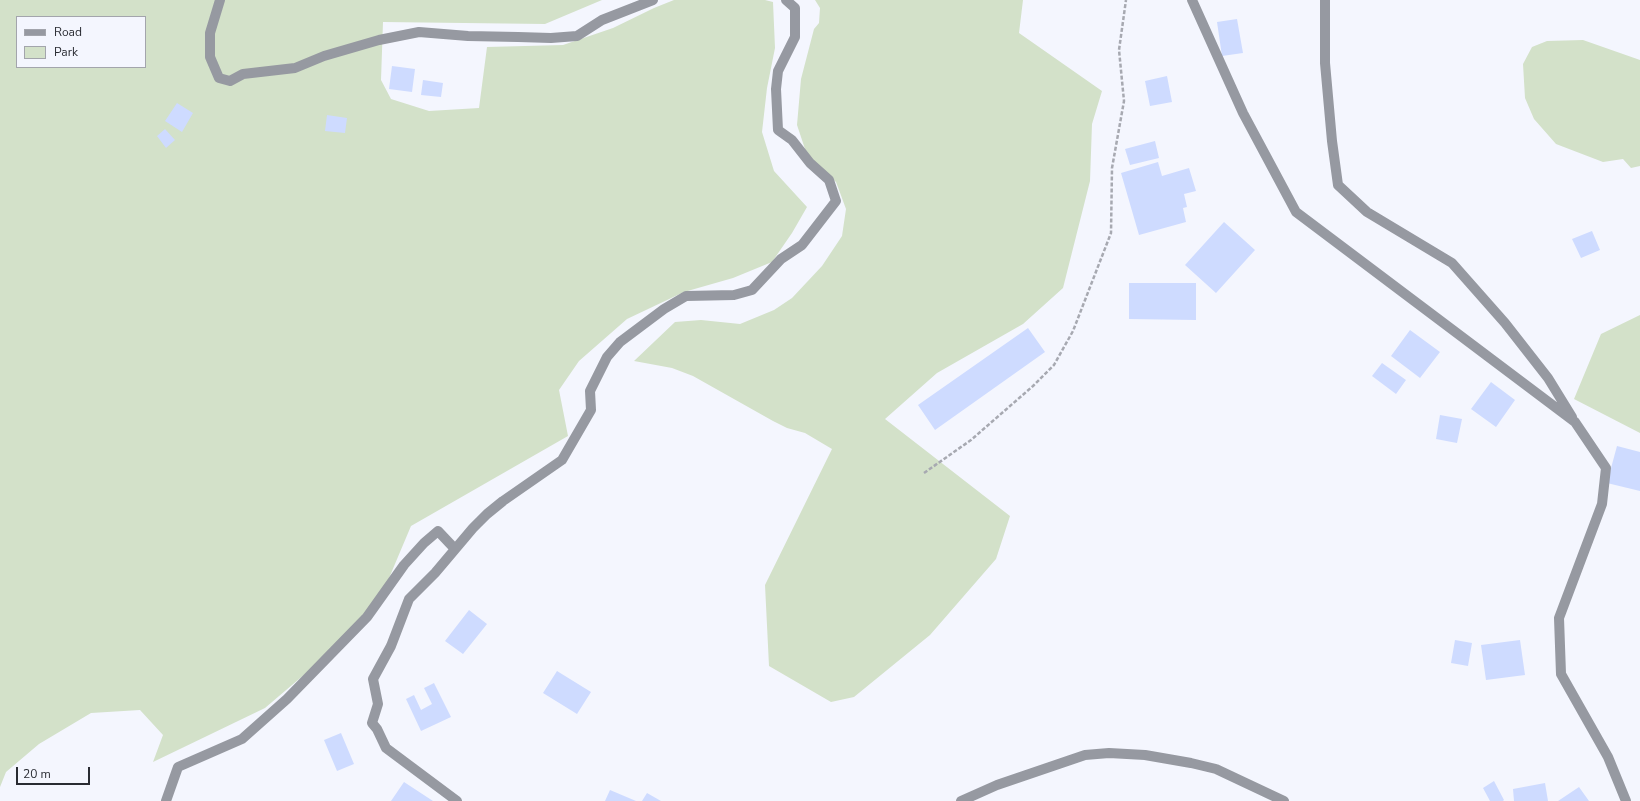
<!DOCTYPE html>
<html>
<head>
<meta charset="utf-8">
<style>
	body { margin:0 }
	#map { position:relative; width:1640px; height:801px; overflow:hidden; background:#f4f6fe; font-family:"Nunito Sans",sans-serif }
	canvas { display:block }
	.legend { position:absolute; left:16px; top:16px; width:130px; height:52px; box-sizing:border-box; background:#f4f6fe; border:1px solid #a3a5ac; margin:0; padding:5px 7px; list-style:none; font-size:12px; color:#292b32 }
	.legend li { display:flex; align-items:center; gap:8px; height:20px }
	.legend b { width:20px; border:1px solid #a3a5ac }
	.scale { position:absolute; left:16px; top:767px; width:74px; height:18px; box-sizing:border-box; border:2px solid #292b32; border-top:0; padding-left:5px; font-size:12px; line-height:14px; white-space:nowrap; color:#292b32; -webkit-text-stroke:3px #f4f6fe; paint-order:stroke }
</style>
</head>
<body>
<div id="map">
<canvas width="1640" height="801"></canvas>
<ul class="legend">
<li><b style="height:5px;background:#9699a1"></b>Road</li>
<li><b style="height:11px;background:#d3e1c9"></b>Park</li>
</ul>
<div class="scale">20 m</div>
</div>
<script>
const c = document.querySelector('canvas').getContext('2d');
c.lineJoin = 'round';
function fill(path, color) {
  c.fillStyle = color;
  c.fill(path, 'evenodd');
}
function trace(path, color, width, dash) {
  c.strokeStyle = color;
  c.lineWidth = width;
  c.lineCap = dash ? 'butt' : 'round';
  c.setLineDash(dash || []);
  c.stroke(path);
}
fill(new Path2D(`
	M 0,0 L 602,0 L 545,24 L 383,22 L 381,80 L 391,99 L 429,111 L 479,108 L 487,47 L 563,45 L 613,28 L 654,8 L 674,0 L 765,0 L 773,2 L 775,48 L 767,88 L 762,132 L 774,171 L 807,207 L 792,233 L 772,262 L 733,278 L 684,292 L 627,319 L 579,361 L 559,390 L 568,436 L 411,526 L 373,616 L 265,708 L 153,762 L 163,735 L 140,710 L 91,713 L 39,744 L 6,772 L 0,787 ZM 17,17 L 145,17 L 145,67 L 17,67 Z
	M 815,0 L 1023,0 L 1019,33 L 1102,91 L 1092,124 L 1090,181 L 1063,288 L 1023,324 L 937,373 L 885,419 L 1010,516 L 996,559 L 930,635 L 854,697 L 831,702 L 769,666 L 765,585 L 832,449 L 805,433 L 787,428 L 773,421 L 693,376 L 672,368 L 634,361 L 675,322 L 701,320 L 740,324 L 774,310 L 792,298 L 822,266 L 842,236 L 846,209 L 839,190 L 836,182 L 807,155 L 797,125 L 801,79 L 814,29 L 819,23 L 820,8 Z
	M 1583,40 L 1640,60 L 1640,166 L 1631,168 L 1623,159 L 1603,162 L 1556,144 L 1534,119 L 1525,98 L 1523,64 L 1532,47 L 1547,41 Z
	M 1640,315 L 1640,433 L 1574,399 L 1601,334 Z`), '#d3e1c9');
fill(new Path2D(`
	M 1237,19 L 1243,53 L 1222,56 L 1217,22 Z
	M 392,66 L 415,69 L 412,92 L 389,89 Z
	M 1167,76 L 1172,102 L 1150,106 L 1145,81 Z
	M 423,80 L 443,83 L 441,97 L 421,95 Z
	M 177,103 L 193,113 L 182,132 L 165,121 Z
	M 327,115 L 347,118 L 345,133 L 325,131 Z
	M 165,129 L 175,140 L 166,148 L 157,136 Z
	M 1155,141 L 1159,158 L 1130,165 L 1125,149 Z
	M 1158,162 L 1162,176 L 1189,168 L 1196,191 L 1184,194 L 1187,207 L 1183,208 L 1186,222 L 1139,235 L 1121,173 Z
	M 1224,222 L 1255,250 L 1216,293 L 1185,265 Z
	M 1592,231 L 1600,250 L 1581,258 L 1572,239 Z
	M 1129,283 L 1196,283 L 1196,320 L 1129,319 Z
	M 1028,328 L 1045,352 L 935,430 L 918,405 Z
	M 1410,330 L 1440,352 L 1420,378 L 1391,356 Z
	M 1382,363 L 1406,380 L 1396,394 L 1372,376 Z
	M 1491,382 L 1515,400 L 1496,427 L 1471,409 Z
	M 1440,415 L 1462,419 L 1457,443 L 1436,439 Z
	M 1617,446 L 1640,452 L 1640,491 L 1607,483 Z
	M 469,610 L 487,624 L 463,654 L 445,641 Z
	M 1455,640 L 1472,643 L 1468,666 L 1451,663 Z
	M 1520,640 L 1525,675 L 1486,680 L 1481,645 Z
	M 557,671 L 591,692 L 577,714 L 543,693 Z
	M 434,683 L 451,717 L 421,731 L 406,699 L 414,695 L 421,710 L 432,704 L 424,688 Z
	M 341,733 L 354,764 L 337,771 L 324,740 Z
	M 1494,781 L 1504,800 L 1503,801 L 1490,801 L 1483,788 Z
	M 404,782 L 433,801 L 391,801 Z
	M 1545,783 L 1548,801 L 1514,801 L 1513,789 Z
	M 1579,787 L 1589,801 L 1558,801 Z
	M 610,790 L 636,801 L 605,801 Z
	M 647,793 L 661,801 L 642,801 Z`), '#cedbff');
trace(new Path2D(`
	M 924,473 L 971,440 L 1033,386 L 1054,365 L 1073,331 L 1111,233 L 1112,168 L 1124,101 L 1119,50 L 1126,0`), '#a7a9b1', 2.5, [4, 2]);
trace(new Path2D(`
	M 220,0 L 210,33 L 210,57 L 219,78 L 230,81 L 243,74 L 295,68 L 324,56 L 379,40 L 419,32 L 468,36 L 518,37 L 551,38 L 577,36 L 602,20 L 653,0
	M 1192,0 L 1243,113 L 1296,212 L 1575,422 L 1606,468 L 1602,504 L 1559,618 L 1561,674 L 1608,757 L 1626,801
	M 1325,0 L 1325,63 L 1332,141 L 1338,185 L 1367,212 L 1452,263 L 1505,323 L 1548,378 L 1572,417
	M 166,801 L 178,767 L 242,739 L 287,699 L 367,617 L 404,565 L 424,543 L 438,531 L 455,549
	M 457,801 L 386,748 L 377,729 L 372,723 L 378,704 L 373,679 L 391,646 L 409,599 L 435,573 L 473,528 L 487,514 L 503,501 L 562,460 L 591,410 L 590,391 L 607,357 L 620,342 L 664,309 L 686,296 L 734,295 L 752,290 L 781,259 L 802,245 L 836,201 L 829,180 L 810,163 L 792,140 L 778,130 L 776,89 L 778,71 L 795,37 L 795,8 L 786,0
	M 961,801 L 997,785 L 1085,755 L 1109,753 L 1145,755 L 1191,763 L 1216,769 L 1284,801`), '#9699a1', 10);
</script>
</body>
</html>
